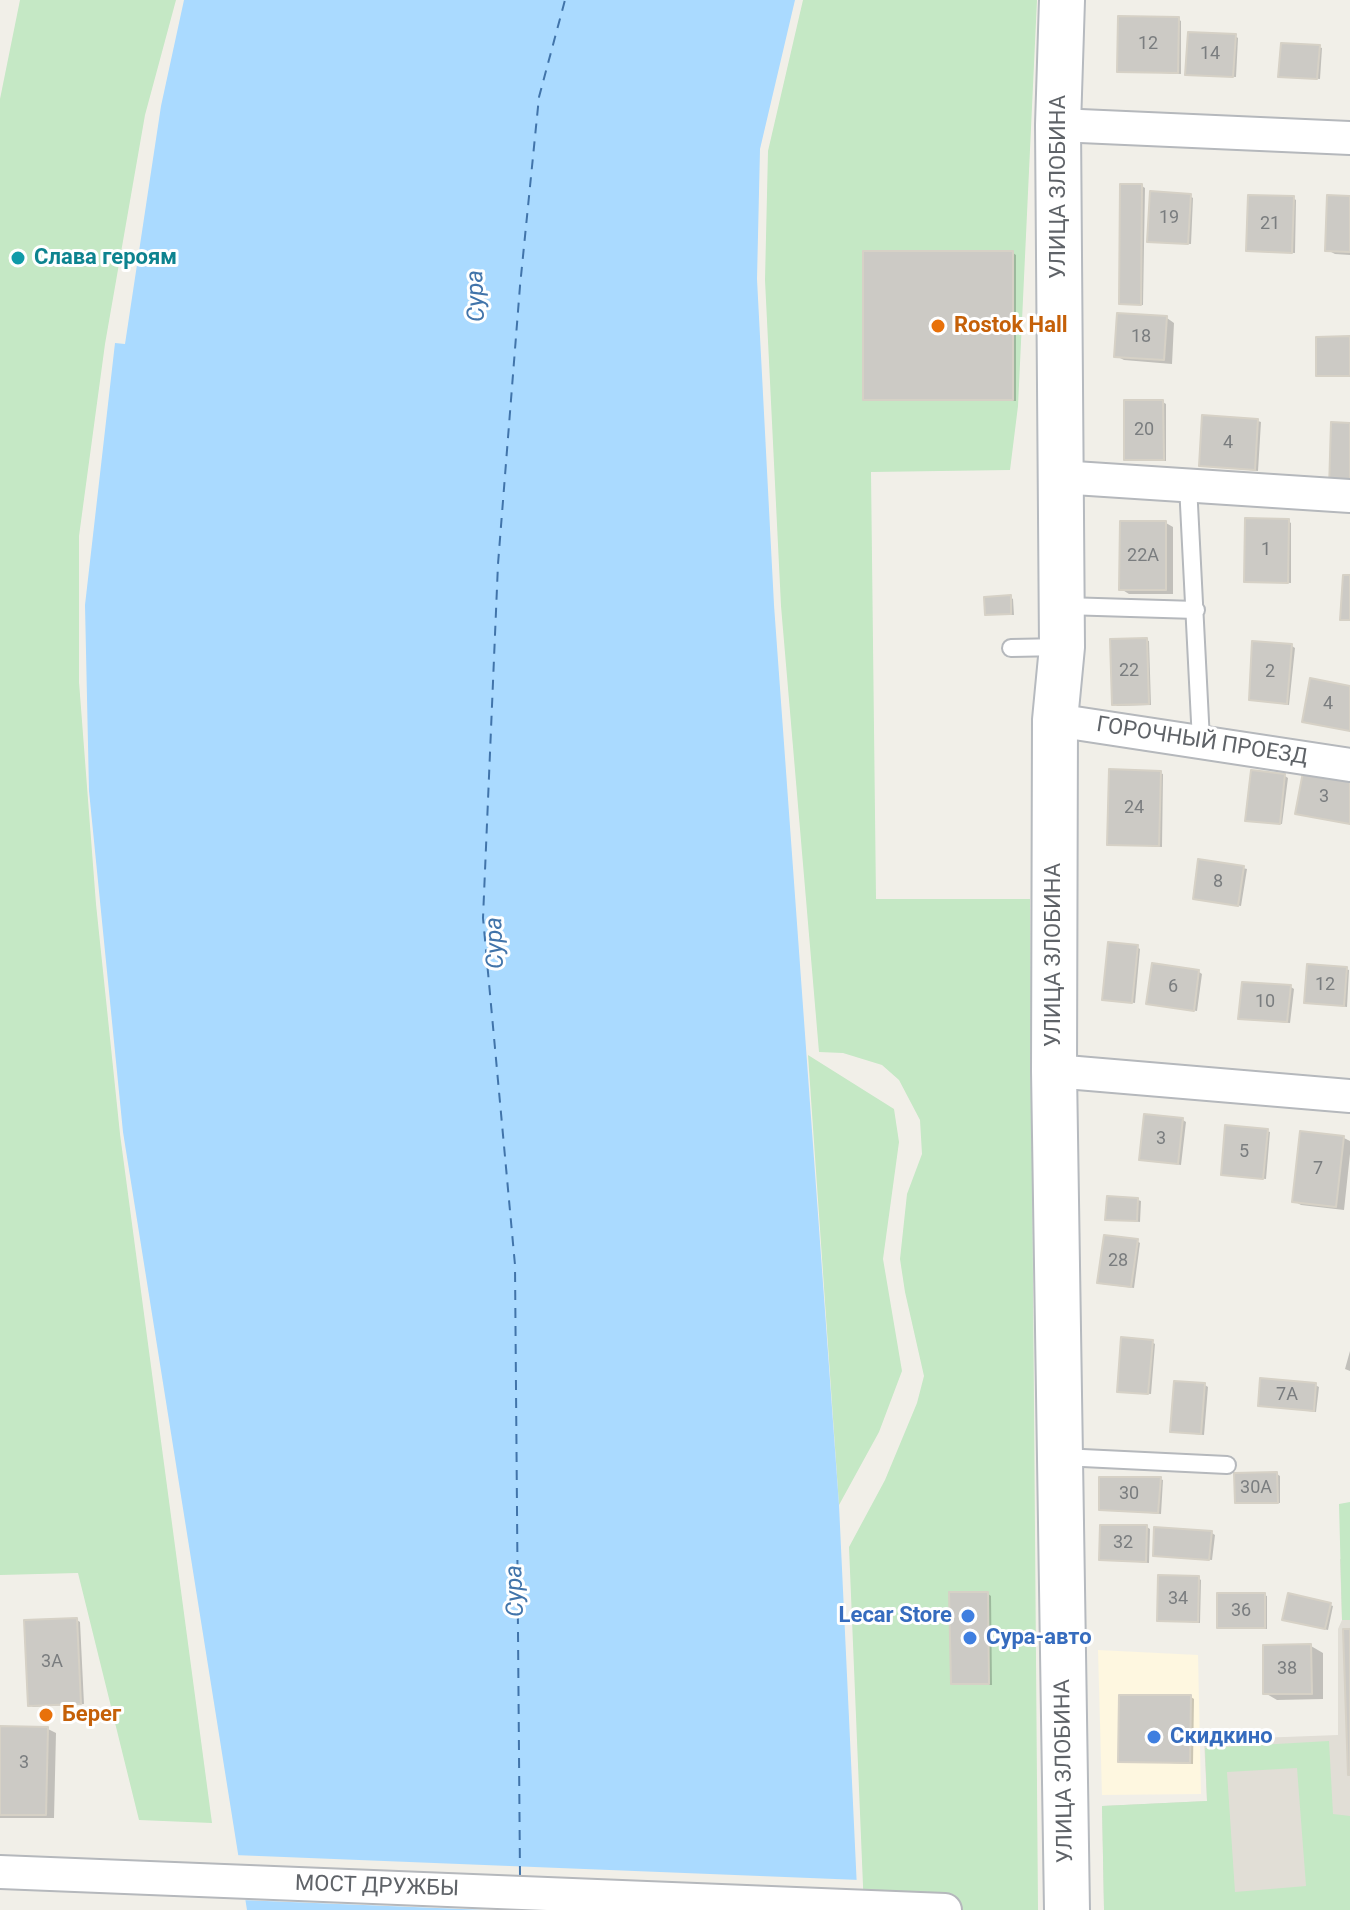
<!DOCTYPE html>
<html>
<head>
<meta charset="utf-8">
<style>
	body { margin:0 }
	canvas { display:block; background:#f1efe8 }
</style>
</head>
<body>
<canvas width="1350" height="1910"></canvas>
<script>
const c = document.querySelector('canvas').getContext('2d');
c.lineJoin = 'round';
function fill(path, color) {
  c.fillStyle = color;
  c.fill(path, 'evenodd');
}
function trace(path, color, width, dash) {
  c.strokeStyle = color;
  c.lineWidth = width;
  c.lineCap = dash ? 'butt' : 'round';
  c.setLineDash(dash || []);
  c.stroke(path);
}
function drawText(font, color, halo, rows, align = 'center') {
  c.font = font + ' Roboto,sans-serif';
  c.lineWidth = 6;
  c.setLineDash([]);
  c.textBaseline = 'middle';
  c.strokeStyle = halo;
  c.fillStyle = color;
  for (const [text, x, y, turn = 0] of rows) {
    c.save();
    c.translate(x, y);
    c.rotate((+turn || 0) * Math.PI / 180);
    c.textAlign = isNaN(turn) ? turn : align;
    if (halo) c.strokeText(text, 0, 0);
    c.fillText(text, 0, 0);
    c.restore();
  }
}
fill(new Path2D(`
	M 1098,1650 L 1198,1655 L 1201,1794 L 1102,1795 Z`), '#fef7e0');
fill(new Path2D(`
	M 1350,1558 L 1350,1910 L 1104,1910 L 1102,1806 L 1207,1801 L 1204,1740 L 1338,1735 L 1338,1629 L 1342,1620 L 1340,1559 Z`), '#e1ded6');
fill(new Path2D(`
	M 20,0 L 176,0 L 145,115 L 105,344 L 79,536 L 79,682 L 96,904 L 120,1134 L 212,1823 L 139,1820 L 78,1573 L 0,1575 L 0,99 Z
	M 803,0 L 1037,0 L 1018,406 L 1010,470 L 871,472 L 876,899 L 1030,899 L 1038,1910 L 864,1910 L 849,1547 L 885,1480 L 917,1403 L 924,1376 L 905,1292 L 900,1259 L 907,1194 L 922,1154 L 920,1120 L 899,1080 L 882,1065 L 843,1053 L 819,1052 L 781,606 L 765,280 L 768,151 Z
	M 808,1055 L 894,1109 L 899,1142 L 883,1259 L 902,1371 L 879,1432 L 839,1505 Z
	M 1350,1502 L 1350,1620 L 1342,1620 L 1339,1504 Z
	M 1329,1741 L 1333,1814 L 1350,1816 L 1350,1910 L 1104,1910 L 1102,1806 L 1207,1801 L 1205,1748 ZM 1297,1768 L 1306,1886 L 1235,1892 L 1227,1772 Z`), '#c5e8c5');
fill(new Path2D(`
	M 184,0 L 795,0 L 760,149 L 757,279 L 774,605 L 839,1505 L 858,1910 L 247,1910 L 123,1132 L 89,791 L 85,605 L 115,343 L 125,344 L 161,106 Z`), '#aadaff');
fill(new Path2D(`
	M 234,1855 L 860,1880 L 862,1910 L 486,1910 L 241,1900 Z`), '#f1efe8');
fill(new Path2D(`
	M 1178,19 L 1181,21 L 1181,74 L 1119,71 Z
	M 1235,36 L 1238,38 L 1236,77 L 1187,74 Z
	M 1319,47 L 1322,48 L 1320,79 L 1280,76 Z
	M 1142,186 L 1145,188 L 1143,305 L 1124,305 L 1121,303 Z
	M 1190,196 L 1193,198 L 1191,244 L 1153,242 Z
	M 1293,198 L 1296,200 L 1295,253 L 1248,250 Z
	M 1350,198 L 1350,255 L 1335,254 L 1327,250 Z
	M 1013,253 L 1016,255 L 1016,401 L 865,399 Z
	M 1167,318 L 1174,323 L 1172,364 L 1124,360 L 1116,356 Z
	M 1163,402 L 1166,404 L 1166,461 L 1126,459 Z
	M 1258,421 L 1261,422 L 1258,471 L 1201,465 Z
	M 1288,521 L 1291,523 L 1291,583 L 1246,581 Z
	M 1166,523 L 1173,527 L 1173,594 L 1129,594 L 1121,589 Z
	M 1010,597 L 1013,599 L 1014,615 L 987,614 Z
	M 1146,640 L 1149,641 L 1151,705 L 1117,706 L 1114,704 Z
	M 1292,646 L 1295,648 L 1289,705 L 1254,700 Z
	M 1160,773 L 1163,774 L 1162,847 L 1109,844 Z
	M 1285,776 L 1288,778 L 1282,824 L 1248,820 Z
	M 1243,868 L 1247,869 L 1241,906 L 1195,898 Z
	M 1137,947 L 1140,949 L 1135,1003 L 1104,999 Z
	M 1346,969 L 1349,970 L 1347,1007 L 1306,1002 Z
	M 1199,972 L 1202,974 L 1197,1011 L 1148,1003 Z
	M 1291,987 L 1294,989 L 1290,1023 L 1243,1019 Z
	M 1183,1120 L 1186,1122 L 1181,1165 L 1141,1159 Z
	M 1267,1131 L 1270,1132 L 1266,1179 L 1223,1174 Z
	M 1344,1138 L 1350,1141 L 1350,1154 L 1344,1210 L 1301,1205 L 1294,1201 Z
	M 1138,1200 L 1141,1201 L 1140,1222 L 1108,1218 Z
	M 1137,1241 L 1140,1243 L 1134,1288 L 1102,1284 Z
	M 1152,1342 L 1155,1344 L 1151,1394 L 1119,1391 Z
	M 1350,1351 L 1350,1371 L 1345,1369 Z
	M 1205,1385 L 1208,1387 L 1204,1435 L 1175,1432 Z
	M 1315,1385 L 1319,1387 L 1316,1412 L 1260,1405 Z
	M 1277,1474 L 1280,1476 L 1280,1503 L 1237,1502 Z
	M 1160,1479 L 1163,1480 L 1161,1514 L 1101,1509 Z
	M 1147,1527 L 1150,1529 L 1149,1563 L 1101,1559 Z
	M 1212,1533 L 1215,1535 L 1212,1560 L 1155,1555 Z
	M 1198,1578 L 1201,1580 L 1200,1623 L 1159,1620 Z
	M 988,1594 L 991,1596 L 992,1685 L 956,1685 L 953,1683 Z
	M 1264,1595 L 1267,1596 L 1267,1629 L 1219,1627 Z
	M 1330,1605 L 1333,1606 L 1328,1630 L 1287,1621 Z
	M 77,1620 L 80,1622 L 84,1704 L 33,1707 L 30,1705 Z
	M 1311,1646 L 1323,1653 L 1323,1699 L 1277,1700 L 1265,1693 Z
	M 1191,1697 L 1194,1699 L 1193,1764 L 1120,1761 Z
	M 0,1728 L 48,1729 L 56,1733 L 54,1818 L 0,1818 Z`), '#0003');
trace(new Path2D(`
	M 520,1876 L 515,1265 L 483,918 L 498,564 L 520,286 L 539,97 L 565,0`), '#4174aa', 2, [10, 8]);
const building = new Path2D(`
	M 1118,16 L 1179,17 L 1178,73 L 1117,72 Z
	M 1188,32 L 1236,34 L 1233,77 L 1185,75 Z
	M 1281,43 L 1320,45 L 1317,79 L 1278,77 Z
	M 1120,184 L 1142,184 L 1141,305 L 1119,304 Z
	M 1150,191 L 1191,194 L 1188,244 L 1147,242 Z
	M 1248,195 L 1294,196 L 1292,253 L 1246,251 Z
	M 1327,195 L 1350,196 L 1350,252 L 1325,251 Z
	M 863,251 L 1013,251 L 1013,400 L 863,400 Z
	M 1117,313 L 1167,316 L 1164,360 L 1114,357 Z
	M 1350,336 L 1350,376 L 1316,376 L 1316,337 Z
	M 1124,400 L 1163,400 L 1164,460 L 1124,460 Z
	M 1202,415 L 1258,419 L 1255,470 L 1199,466 Z
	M 1331,422 L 1350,423 L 1350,486 L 1329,489 Z
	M 1245,518 L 1289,519 L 1288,583 L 1244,582 Z
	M 1120,521 L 1166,521 L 1166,590 L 1119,590 Z
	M 1343,575 L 1350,575 L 1350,620 L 1340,620 Z
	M 1011,595 L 1011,614 L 985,615 L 984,597 Z
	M 1147,638 L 1149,704 L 1112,705 L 1110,639 Z
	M 1252,641 L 1292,644 L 1287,704 L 1249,700 Z
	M 1310,678 L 1350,686 L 1350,731 L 1302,722 Z
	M 1109,769 L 1161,771 L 1159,846 L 1107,845 Z
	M 1251,770 L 1285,774 L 1280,824 L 1245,821 Z
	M 1303,772 L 1350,781 L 1350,824 L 1295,814 Z
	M 1198,859 L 1244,866 L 1238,906 L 1193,899 Z
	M 1108,942 L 1138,945 L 1132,1003 L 1102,1000 Z
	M 1152,963 L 1199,970 L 1194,1011 L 1146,1004 Z
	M 1307,964 L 1347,967 L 1344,1006 L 1304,1003 Z
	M 1242,982 L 1291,985 L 1287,1022 L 1238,1019 Z
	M 1144,1114 L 1183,1118 L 1178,1164 L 1139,1160 Z
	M 1225,1125 L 1268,1129 L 1263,1179 L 1221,1175 Z
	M 1300,1131 L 1344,1136 L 1336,1207 L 1292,1202 Z
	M 1107,1196 L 1138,1198 L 1137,1221 L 1105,1220 Z
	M 1104,1235 L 1138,1239 L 1131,1287 L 1097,1283 Z
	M 1121,1337 L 1153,1340 L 1148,1394 L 1117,1392 Z
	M 1260,1378 L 1316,1383 L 1314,1411 L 1258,1406 Z
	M 1174,1381 L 1205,1383 L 1201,1434 L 1170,1432 Z
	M 1277,1472 L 1278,1503 L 1235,1503 L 1234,1473 Z
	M 1099,1477 L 1161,1477 L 1158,1513 L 1099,1510 Z
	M 1100,1525 L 1147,1525 L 1146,1562 L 1099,1560 Z
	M 1154,1527 L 1212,1531 L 1209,1560 L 1153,1556 Z
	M 1158,1575 L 1199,1576 L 1198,1622 L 1157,1621 Z
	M 949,1592 L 988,1592 L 989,1684 L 951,1684 Z
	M 1217,1593 L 1265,1593 L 1265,1628 L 1217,1628 Z
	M 1288,1593 L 1331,1603 L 1325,1629 L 1282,1620 Z
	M 77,1618 L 81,1704 L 28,1706 L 24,1620 Z
	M 1343,1629 L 1350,1629 L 1350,1775 L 1348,1775 Z
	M 1311,1644 L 1312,1694 L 1263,1694 L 1263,1645 Z
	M 1119,1695 L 1191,1695 L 1190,1763 L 1118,1762 Z
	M 0,1726 L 48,1727 L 46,1815 L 0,1815 Z`);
fill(building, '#cccac5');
trace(building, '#d6d1c6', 2);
const lane = new Path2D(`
	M 1188,485 L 1201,741
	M 1065,606 L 1196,610
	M 1011,648 L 1062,647
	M 1062,1457 L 1227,1465`);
const street = new Path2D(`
	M 1058,125 L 1350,138
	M 1059,477 L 1350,496
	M 1055,720 L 1350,765
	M 1054,1071 L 1350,1096
	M 0,1872 L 945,1910`);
const secondary = new Path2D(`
	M 1062,0 L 1058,125 L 1062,647 L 1055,720 L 1054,1071 L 1067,1910`);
trace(lane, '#b5b8bc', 20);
trace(street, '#b5b8bc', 36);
trace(secondary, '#b6babf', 48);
trace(lane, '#fff', 16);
trace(street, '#fff', 32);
trace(secondary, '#fff', 44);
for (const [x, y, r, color] of [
	[18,258,8,"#0f9aa8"],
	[938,326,8,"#e8710a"],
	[968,1616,8,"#3f7fe0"],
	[970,1638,8,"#3f7fe0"],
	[46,1715,8,"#e8710a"],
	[1154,1737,8,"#3f7fe0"]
]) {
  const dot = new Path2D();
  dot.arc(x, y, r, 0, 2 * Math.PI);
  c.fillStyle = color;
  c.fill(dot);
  trace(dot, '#fff', 3);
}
drawText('18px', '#7a7d7f', null, [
	["12",1148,44],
	["14",1210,54],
	["19",1169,218],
	["21",1270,224],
	["18",1141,337],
	["20",1144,430],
	["4",1228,443],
	["1",1266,550],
	["22А",1143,556],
	["22",1129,671],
	["2",1270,672],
	["4",1328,704],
	["3",1324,797],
	["24",1134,808],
	["8",1218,882],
	["12",1325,985],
	["6",1173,987],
	["10",1265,1002],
	["3",1161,1139],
	["5",1244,1152],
	["7",1318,1169],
	["28",1118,1261],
	["7А",1287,1395],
	["30А",1256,1488],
	["30",1129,1494],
	["32",1123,1543],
	["34",1178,1599],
	["36",1241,1611],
	["3А",52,1662],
	["38",1287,1669],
	["3",24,1763]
]);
drawText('22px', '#5f6368', '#fff', [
	["УЛИЦА ЗЛОБИНА",1059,187,-90],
	["ГОРОЧНЫЙ ПРОЕЗД",1202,742,9],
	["УЛИЦА ЗЛОБИНА",1054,955,-90],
	["УЛИЦА ЗЛОБИНА",1065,1771,-91],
	["МОСТ ДРУЖБЫ",377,1887,2]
]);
drawText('bold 22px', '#0d838f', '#fff', [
	["Слава героям",34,258]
], 'left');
drawText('bold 22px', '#c56008', '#fff', [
	["Rostok Hall",954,326],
	["Берег",62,1715]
], 'left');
drawText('bold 22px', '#366cbe', '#fff', [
	["Lecar Store",952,1616,"right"],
	["Сура-авто",986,1638],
	["Скидкино",1170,1737]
], 'left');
drawText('italic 24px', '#4174aa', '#fff', [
	["Сура",477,296,-92],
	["Сура",496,943,-92],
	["Сура",516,1591,-92]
]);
</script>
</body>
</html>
